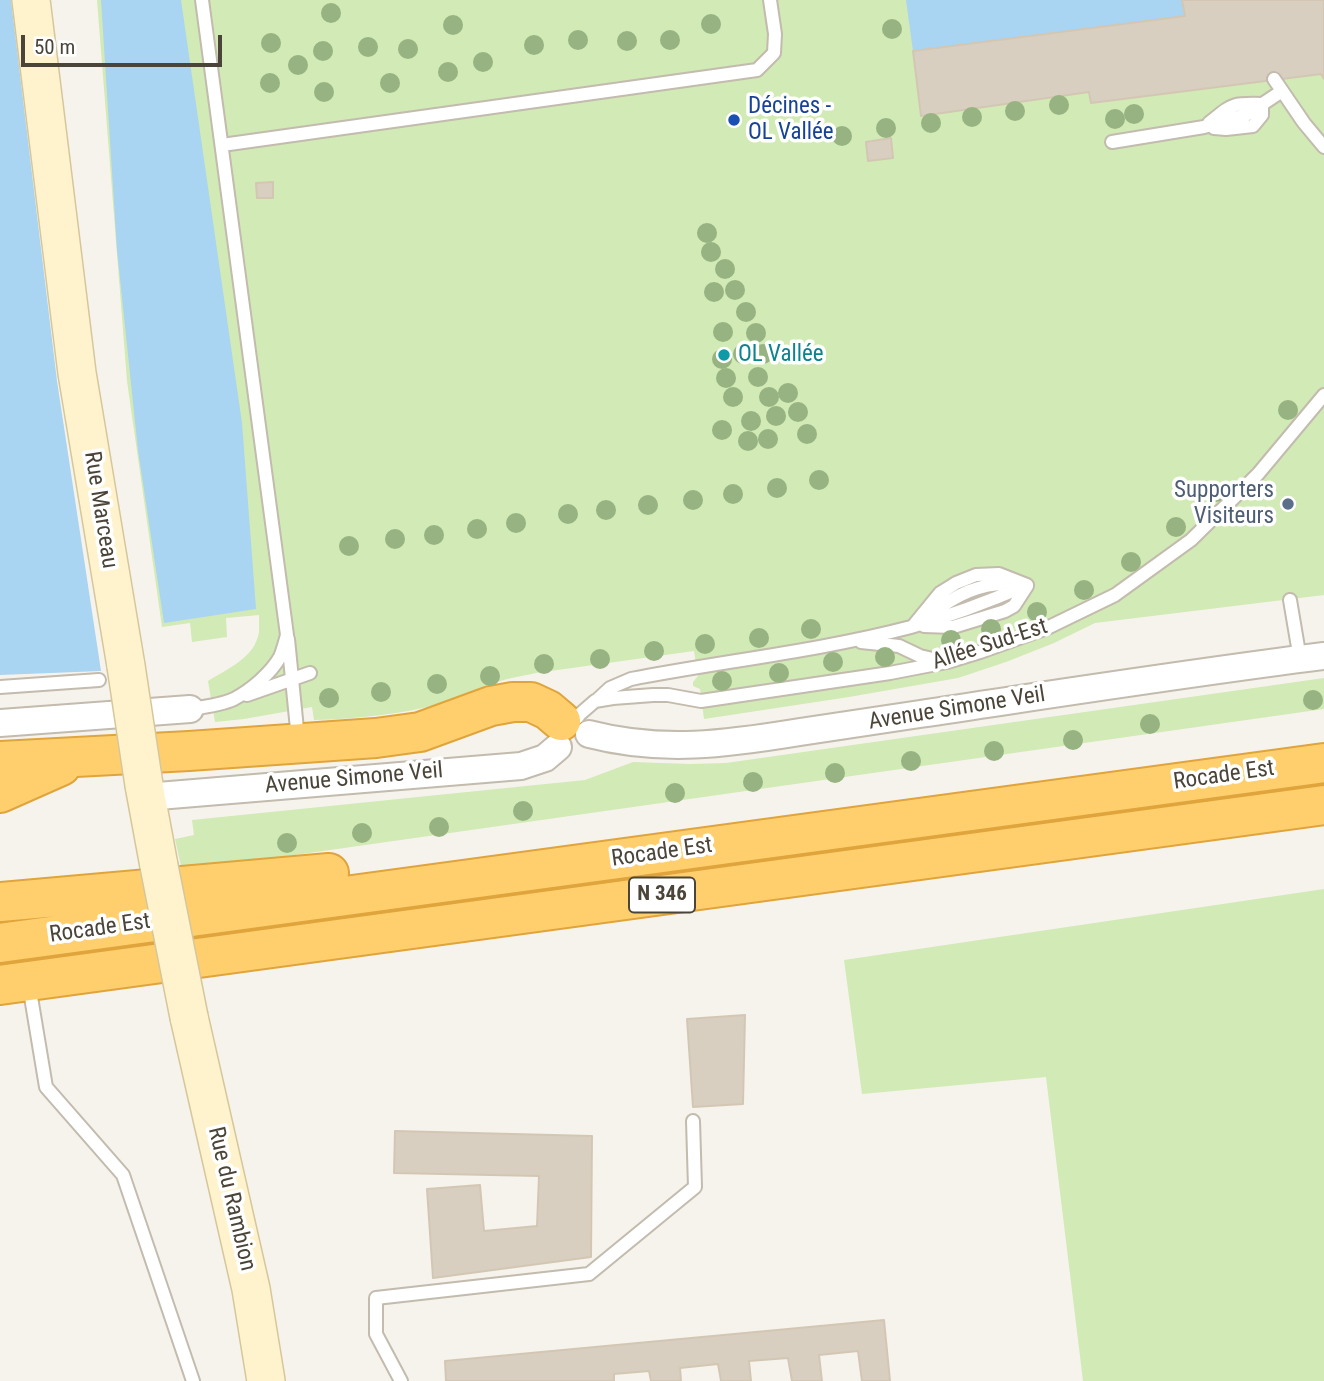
<!DOCTYPE html>
<html>
<head>
<meta charset="utf-8">
<style>
	body { margin:0 }
	#map { position:relative; width:1324px; height:1381px; overflow:hidden; background:#f6f3ec; font-family:"Roboto Condensed",sans-serif }
	canvas { display:block }
	.scale { position:absolute; left:21px; top:35px; width:201px; height:32px; box-sizing:border-box; border:4px solid #4b4439; border-top:0; padding-left:9px; font-size:21px; line-height:24px; white-space:nowrap; color:#4b4439; -webkit-text-stroke:5px #fff; paint-order:stroke }
</style>
</head>
<body>
<div id="map">
<canvas width="1324" height="1381"></canvas>
<div class="scale">50 m</div>
</div>
<script>
const c = document.querySelector('canvas').getContext('2d');
c.lineJoin = 'round';
function fill(path, color) {
  c.fillStyle = color;
  c.fill(path, 'evenodd');
}
function trace(path, color, width, dash) {
  c.strokeStyle = color;
  c.lineWidth = width;
  c.lineCap = dash ? 'butt' : 'round';
  c.setLineDash(dash || []);
  c.stroke(path);
}
function drawText(font, color, halo, rows, align = 'center') {
  c.font = font + ' "Roboto Condensed",sans-serif';
  c.lineWidth = 7;
  c.setLineDash([]);
  c.textBaseline = 'middle';
  c.strokeStyle = halo;
  c.fillStyle = color;
  for (const [text, x, y, turn = 0] of rows) {
    c.save();
    c.translate(x, y);
    c.rotate((+turn || 0) * Math.PI / 180);
    c.textAlign = isNaN(turn) ? turn : align;
    if (halo) c.strokeText(text, 0, 0);
    c.fillText(text, 0, 0);
    c.restore();
  }
}
fill(new Path2D(`
	M 97,0 L 1324,0 L 1324,595 L 1095,623 L 1054,643 L 1006,662 L 958,678 L 849,697 L 704,719 L 700,689 L 693,686 L 693,682 L 698,676 L 694,651 L 536,673 C 522,676 508,678 494,683 C 477,688 461,698 444,703 C 402,714 358,719 314,720 L 312,707 L 244,719 L 215,722 L 208,681 C 227,669 255,658 259,632 C 259,627 259,621 259,615 L 226,618 L 227,637 L 192,642 L 190,623 L 162,627 L 127,381 Z
	M 1324,678 L 1324,709 L 182,871 L 175,839 L 194,835 L 192,820 L 585,780 L 633,762 L 690,764 L 726,763 Z
	M 1324,889 L 1324,1381 L 1083,1381 L 1046,1077 L 862,1094 L 844,960 Z`), '#d2eab5');
fill(new Path2D(`
	M 0,0 L 11,0 L 57,381 L 101,671 L 0,675 Z
	M 101,0 L 181,0 L 242,423 L 256,609 L 164,623 L 138,450 L 117,250 Z
	M 906,0 L 1182,0 L 1185,16 L 913,51 Z`), '#a9d4f2');
const building = new Path2D(`
	M 1182,0 L 1324,0 L 1324,79 L 1321,74 L 1091,103 L 1089,92 L 921,116 L 913,51 L 1185,16 Z
	M 891,138 L 893,158 L 868,161 L 866,142 Z
	M 273,182 L 273,198 L 257,198 L 256,183 Z
	M 745,1015 L 743,1104 L 693,1107 L 687,1019 Z
	M 395,1131 L 592,1136 L 591,1257 L 433,1278 L 427,1189 L 480,1185 L 484,1231 L 537,1226 L 539,1176 L 394,1173 Z
	M 884,1320 L 890,1381 L 862,1381 L 858,1351 L 819,1355 L 822,1381 L 792,1381 L 788,1358 L 749,1361 L 751,1381 L 721,1381 L 718,1364 L 680,1368 L 681,1381 L 651,1381 L 649,1371 L 614,1374 L 614,1381 L 446,1381 L 445,1361 Z`);
fill(building, '#d8cfc1');
trace(building, '#d3c7b4', 2);
const lane = new Path2D(`
	M 1274,79 L 1304,123 L 1324,147
	M 1209,123 C 1233,104 1231,103 1262,104
	M 1214,128 L 1226,129 L 1253,126 L 1262,115 L 1262,104
	M 1112,142 L 1204,127 L 1238,117 L 1246,115 L 1282,91
	M 222,145 L 757,70 L 774,53 L 775,34 L 770,0
	M 1290,600 L 1300,659
	M 927,616 C 955,596 980,581 1016,584
	M 913,626 L 940,593 L 956,583 L 976,575 L 999,574 L 1027,585
	M 924,626 L 953,627 L 1005,611 L 1014,606 L 1027,586
	M 288,639 L 298,739
	M 861,642 L 899,646 L 920,656 L 941,661
	M 0,687 L 99,680
	M 247,695 L 310,673
	M 596,701 L 610,688 L 631,679 C 724,661 819,651 911,627 C 950,616 990,601 1027,585
	M 190,709 C 204,707 221,705 234,699 C 251,690 271,673 280,657 C 283,650 285,642 287,635 L 202,0
	M 577,718 L 580,714 L 595,701 L 613,698 L 653,695 L 668,695 L 701,701 L 890,673 L 947,662 L 980,652 L 1047,628 L 1115,595 L 1191,540 L 1258,474 L 1324,395
	M 29,985 L 46,1087 L 123,1175 L 193,1381
	M 401,1381 L 376,1334 L 376,1298 L 589,1274 L 695,1187 L 693,1121`);
const street = new Path2D(`
	M 0,723 L 190,709
	M 589,734 C 662,753 727,744 800,732 C 840,726 880,720 920,714 C 1055,694 1189,673 1324,656
	M 146,797 L 521,766 L 545,758 L 558,747`);
const secondary = new Path2D(`
	M 31,0 L 77,373 L 126,666
	M 144,785 L 159,866
	M 189,1017 L 251,1289 L 266,1381`);
const highway = new Path2D(`
	M 0,761 L 189,751 L 376,738 L 420,732 L 491,706 L 513,702 L 531,702 L 548,710 L 561,721
	M 0,793 L 61,766
	M 0,902 L 329,873
	M 0,943 L 1324,763
	M 0,985 L 1324,805`);
trace(lane, '#c2bbae', 16);
trace(street, '#c2bbae', 30);
trace(secondary, '#d6c79b', 40);
trace(highway, '#e0a43c', 42);
trace(lane, '#fff', 12);
trace(street, '#fff', 26);
trace(secondary, '#fff3cd', 37);
trace(highway, '#ffcf6e', 38);
const secondaryBridge = new Path2D(`
	M 126,666 L 144,785
	M 159,866 L 189,1017`);
trace(secondaryBridge, '#d6c79b', 40, []);
trace(secondaryBridge, '#fff3cd', 37);
c.fillStyle = '#97b381';
for (const [x, y] of [
	[331,13],
	[711,24],
	[453,25],
	[892,29],
	[578,40],
	[670,40],
	[627,41],
	[271,43],
	[534,45],
	[368,47],
	[408,49],
	[323,51],
	[483,62],
	[298,65],
	[448,72],
	[270,83],
	[390,83],
	[324,92],
	[1059,105],
	[1015,111],
	[1134,114],
	[972,117],
	[1115,119],
	[931,123],
	[886,128],
	[842,136],
	[707,233],
	[711,252],
	[725,269],
	[735,290],
	[714,292],
	[746,312],
	[723,332],
	[756,333],
	[743,354],
	[763,354],
	[722,359],
	[758,377],
	[726,378],
	[788,393],
	[733,397],
	[769,397],
	[1288,410],
	[798,412],
	[776,416],
	[751,421],
	[722,430],
	[807,434],
	[768,439],
	[748,441],
	[819,480],
	[777,488],
	[1216,492],
	[733,494],
	[693,500],
	[648,505],
	[606,510],
	[568,514],
	[516,523],
	[1176,527],
	[477,529],
	[434,535],
	[395,539],
	[349,546],
	[1131,562],
	[1084,590],
	[1037,612],
	[811,629],
	[991,629],
	[759,638],
	[951,640],
	[705,644],
	[654,651],
	[885,657],
	[600,659],
	[833,662],
	[544,664],
	[779,673],
	[490,676],
	[722,681],
	[437,684],
	[381,692],
	[329,698],
	[1313,700],
	[1150,724],
	[1073,740],
	[994,751],
	[911,761],
	[835,773],
	[753,782],
	[675,793],
	[523,811],
	[439,827],
	[362,833],
	[287,843]
]) {
  c.beginPath();
  c.arc(x, y, 10, 0, 2 * Math.PI);
  c.fill();
}
for (const [x, y, r, color] of [
	[734,120,7,"#1a4fb4"],
	[724,355,7,"#0f9aa8"],
	[1288,504,7,"#5c6f8a"]
]) {
  const dot = new Path2D();
  dot.arc(x, y, r, 0, 2 * Math.PI);
  c.fillStyle = color;
  c.fill(dot);
  trace(dot, '#fff', 2.5);
}
for (const [x, y, w] of [
	[662,895,66]
]) {
  const box = new Path2D();
  box.roundRect(x - w / 2, y - 17.5, w, 35, 5);
  c.fillStyle = '#fff';
  c.fill(box);
  trace(box, '#4b4439', 2);
}
drawText('bold 21px', '#4b4439', null, [
	["N 346",662,895]
]);
drawText('23px', '#164399', '#fff', [
	["Décines -",748,107],
	["OL Vallée",748,133]
], 'left');
drawText('23px', '#0d838f', '#fff', [
	["OL Vallée",738,355]
], 'left');
drawText('23px', '#4e5e75', '#fff', [
	["Supporters",1274,491],
	["Visiteurs",1274,517]
], 'right');
drawText('23px', '#4b4439', '#fff', [
	["Rue Marceau",100,510,81],
	["Allée Sud-Est",990,645,-18],
	["Avenue Simone Veil",957,709,-9],
	["Rocade Est",1224,776,-8],
	["Avenue Simone Veil",354,779,-5],
	["Rocade Est",662,853,-8],
	["Rocade Est",100,929,-8],
	["Rue du Rambion",231,1199,77]
]);
</script>
</body>
</html>
